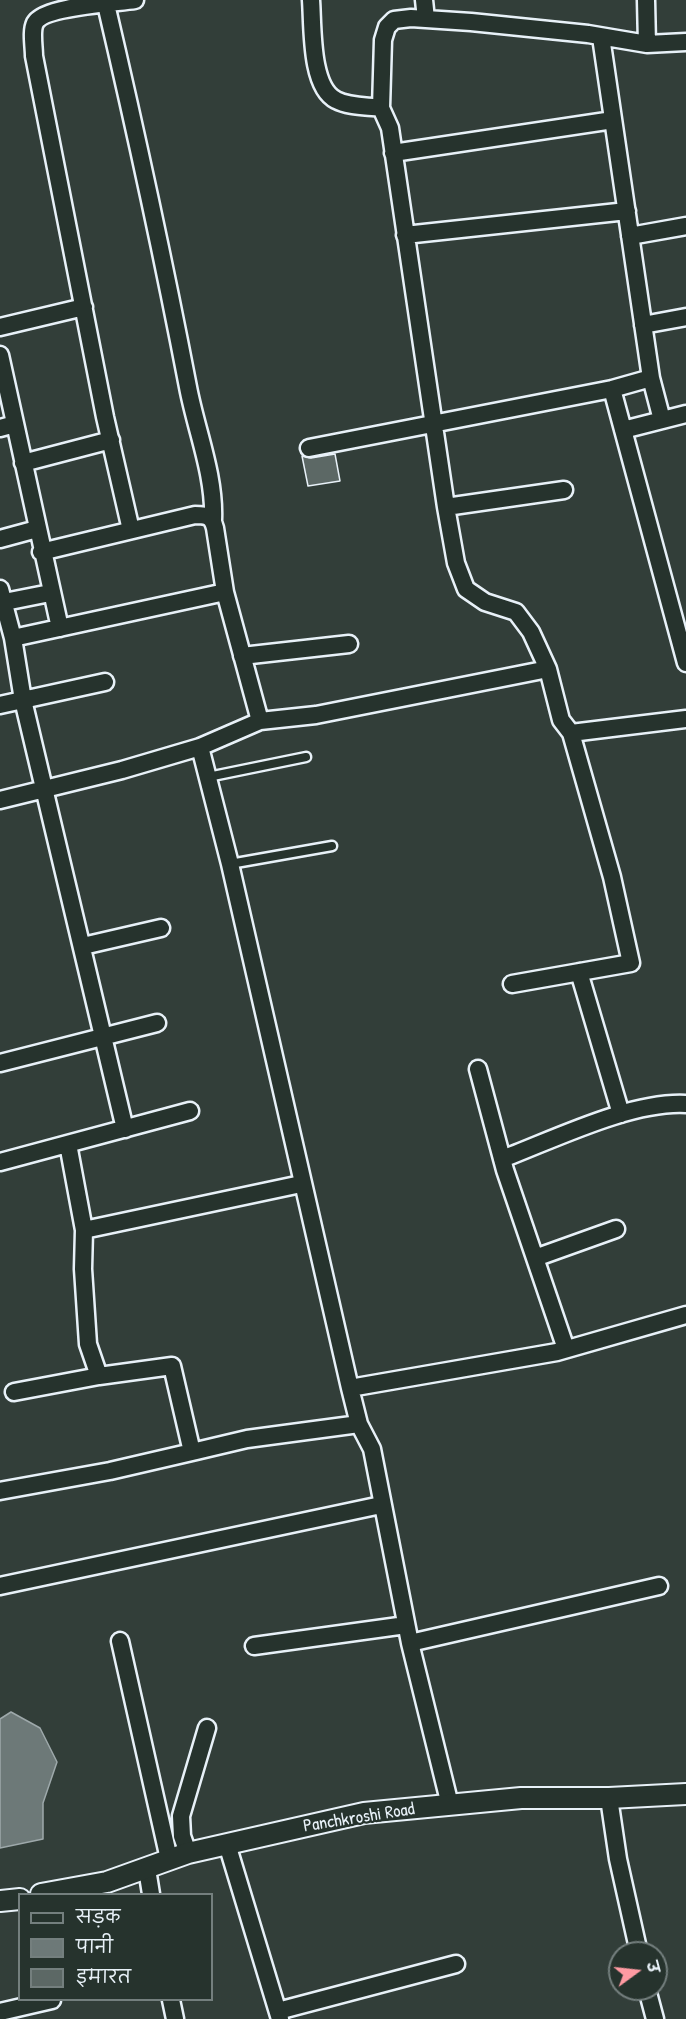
<!DOCTYPE html>
<html>
<head>
<meta charset="utf-8">
<style>
	body { margin:0 }
	#map { position:relative; width:686px; height:2019px; overflow:hidden; background:#323e39; font-family:"Patrick Hand","Playpen Sans Deva",sans-serif }
	canvas { display:block }
	.legend { position:absolute; left:18px; top:1893px; width:195px; height:108px; box-sizing:border-box; background:#26332d; border:2px solid #747f7e; margin:0; padding:8px 10px; list-style:none; font-size:18px; color:#e8f1f8 }
	.legend li { display:flex; align-items:center; gap:12px; height:30px }
	.legend b { width:30px; border:2px solid #747f7e }
	.north { position:absolute; left:608px; top:1941px; width:60px; height:60px; box-sizing:border-box; background:#26332d; border:2px solid #747f7e; border-radius:50%; rotate:75deg; font-size:16px; font-weight:700; line-height:24px; text-align:center; color:#e8f1f8 }
	.north::after { content:''; display:block; margin:auto; width:21px; height:27px; background:#ff9aa2; clip-path:polygon(50% 0,100% 100%,50% 72%,0 100%) }
</style>
</head>
<body>
<div id="map">
<canvas width="686" height="2019"></canvas>
<ul class="legend">
<li><b style="height:8px;background:#26332d"></b>सड़क</li>
<li><b style="height:16px;background:#6d7978"></b>पानी</li>
<li><b style="height:16px;background:#5c6865"></b>इमारत</li>
</ul>
<div class="north">उ</div>
</div>
<script>
const c = document.querySelector('canvas').getContext('2d');
c.lineJoin = 'round';
function fill(path, color) {
  c.fillStyle = color;
  c.fill(path, 'evenodd');
}
function trace(path, color, width, dash) {
  c.strokeStyle = color;
  c.lineWidth = width;
  c.lineCap = dash ? 'butt' : 'round';
  c.setLineDash(dash || []);
  c.stroke(path);
}
function drawText(font, color, halo, rows, align = 'center') {
  c.font = font + ' "Patrick Hand",sans-serif';
  c.lineWidth = 4.5;
  c.setLineDash([]);
  c.textBaseline = 'middle';
  c.strokeStyle = halo;
  c.fillStyle = color;
  for (const [text, x, y, turn = 0] of rows) {
    c.save();
    c.translate(x, y);
    c.rotate((+turn || 0) * Math.PI / 180);
    c.textAlign = isNaN(turn) ? turn : align;
    if (halo) c.strokeText(text, 0, 0);
    c.fillText(text, 0, 0);
    c.restore();
  }
}
const water = new Path2D(`
	M 11,1712 L 40,1728 L 57,1762 L 43,1803 L 43,1839 L 0,1848 L 0,1719 Z`);
fill(water, '#6d7978');
trace(water, '#9ea9ab', 1.5);
const building = new Path2D(`
	M 335,454 L 340,481 L 308,486 L 302,456 L 311,458 Z`);
fill(building, '#5c6865');
trace(building, '#e8f1f8', 1.5);
const service = new Path2D(`
	M 208,777 L 306,757
	M 230,864 L 332,846`);
const minor = new Path2D(`
	M 105,0 C 135,128 163,257 188,387 C 196,430 215,475 213,520
	M 311,0 C 313,26 310,87 336,100 C 349,107 367,106 381,108 L 390,128 L 446,507 L 456,563 L 466,589 L 485,602 L 516,612 L 531,632 L 548,669 L 561,720 L 571,733 L 686,719
	M 424,0 L 426,19
	M 646,0 L 647,44
	M 601,37 L 651,378 L 662,420
	M 381,108 L 383,40 L 387,27 L 394,20 L 411,18 L 471,22 L 588,34 L 647,44 L 686,42
	M 393,153 L 613,120
	M 405,235 L 627,211
	M 630,236 L 686,226
	M 643,325 L 686,317
	M 0,327 L 84,307
	M 0,355 L 60,628
	M 612,389 L 686,663
	M 0,428 L 15,424
	M 623,430 L 686,414
	M 309,448 L 612,389 L 651,378
	M 23,463 L 111,440
	M 446,507 L 564,490
	M 131,530 L 105,417 L 34,56 C 34,47 31,31 35,23 C 44,6 116,3 135,0
	M 0,539 L 37,529
	M 41,552 L 195,515 C 207,515 212,516 215,528 L 225,592 L 260,721
	M 0,589 L 13,638 L 23,700 L 125,1129
	M 0,603 L 50,593
	M 13,638 L 225,592
	M 242,656 L 349,644
	M 0,705 L 105,682
	M 0,800 L 122,770 L 200,747
	M 83,946 L 161,928
	M 579,972 L 621,1114
	M 512,984 L 631,963 L 612,877 L 571,733
	M 0,1063 L 157,1023
	M 478,1069 L 505,1170 L 566,1349
	M 68,1144 L 84,1230 L 83,1269 L 88,1344 L 99,1376 L 172,1366 L 192,1452 L 247,1439 L 359,1424
	M 502,1159 C 555,1139 631,1101 686,1104
	M 0,1162 L 190,1111
	M 84,1230 L 301,1184
	M 535,1258 L 616,1229
	M 350,1388 L 557,1352 L 686,1315
	M 14,1392 L 99,1376
	M 0,1491 L 110,1471 L 192,1452
	M 0,1586 L 381,1505
	M 120,1641 L 169,1859
	M 410,1643 L 659,1586
	M 254,1646 L 406,1625
	M 609,1798 L 618,1859 L 639,1953
	M 450,1805 L 410,1643 L 372,1449 L 359,1424 L 350,1388 L 230,864 L 200,747 L 260,721 L 316,715 L 548,669
	M 227,1844 L 280,2019
	M 188,1853 L 182,1836 L 181,1816 L 207,1728
	M 147,1869 L 151,1894
	M 647,1989 L 655,2019
	M 171,2000 L 175,2019
	M 278,2011 L 456,1964
	M 0,2012 L 52,2000`);
const tertiary = new Path2D(`
	M 41,1894 L 107,1882 L 188,1853 L 364,1813 L 521,1798 L 609,1798 L 686,1794
	M 0,1901 L 20,1899`);
trace(service, '#e8f1f8', 13);
trace(minor, '#e8f1f8', 21);
trace(tertiary, '#e8f1f8', 24);
trace(service, '#26332d', 8);
trace(minor, '#26332d', 16);
trace(tertiary, '#26332d', 20);
drawText('18px', '#e8f1f8', '#26332d', [
	["Panchkroshi Road",359,1818,-9]
]);
</script>
</body>
</html>
